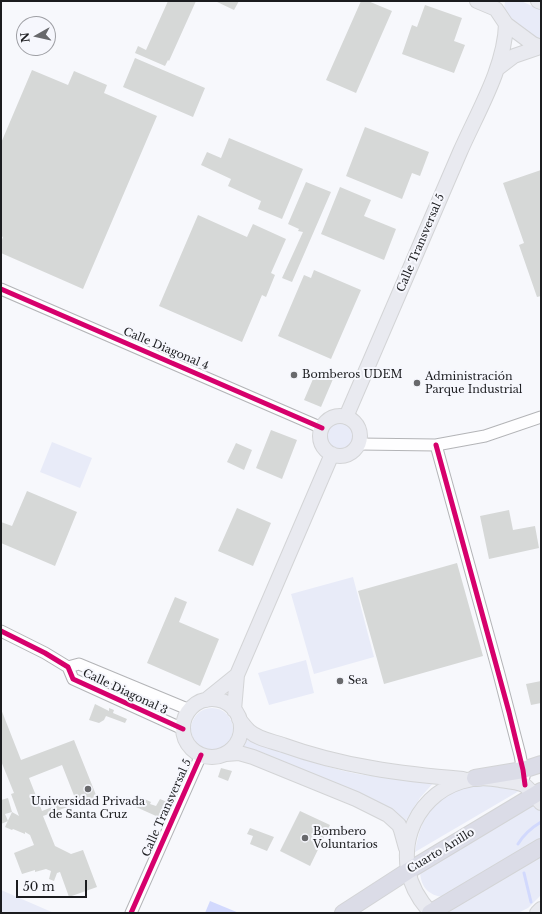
<!DOCTYPE html>
<html>
<head>
<meta charset="utf-8">
<style>
	body { margin:0 }
	#map { position:relative; width:542px; height:914px; overflow:hidden; background:#f7f8fc; font-family:"Libre Baskerville",serif }
	canvas { display:block }
	.frame { position:absolute; inset:0; border:2px solid #1b1c1f; pointer-events:none }
	.north { position:absolute; left:16px; top:16px; width:40px; height:40px; box-sizing:border-box; background:#f6f7fd; border:1px solid #9e9fa4; border-radius:50%; rotate:262deg; font-size:11px; font-weight:700; line-height:16px; text-align:center; color:#1b1c1f }
	.north::after { content:''; display:block; margin:auto; width:14px; height:18px; background:#68696c; clip-path:polygon(50% 0,100% 100%,50% 72%,0 100%) }
	.scale { position:absolute; left:16px; top:880px; width:71px; height:18px; box-sizing:border-box; border:2px solid #1b1c1f; border-top:0; padding-left:5px; font-size:12px; line-height:14px; white-space:nowrap; color:#1b1c1f; -webkit-text-stroke:3px #f6f7fd; paint-order:stroke }
</style>
</head>
<body>
<div id="map">
<canvas width="542" height="914"></canvas>
<div class="frame"></div>
<div class="north">N</div>
<div class="scale">50 m</div>
</div>
<script>
const c = document.querySelector('canvas').getContext('2d');
c.lineJoin = 'round';
function fill(path, color) {
  c.fillStyle = color;
  c.fill(path, 'evenodd');
}
function trace(path, color, width, dash) {
  c.strokeStyle = color;
  c.lineWidth = width;
  c.lineCap = dash ? 'butt' : 'round';
  c.setLineDash(dash || []);
  c.stroke(path);
}
function drawText(font, color, halo, rows, align = 'center') {
  c.font = font + ' "Libre Baskerville",serif';
  c.lineWidth = 4;
  c.setLineDash([]);
  c.textBaseline = 'middle';
  c.strokeStyle = halo;
  c.fillStyle = color;
  for (const [text, x, y, turn = 0] of rows) {
    c.save();
    c.translate(x, y);
    c.rotate((+turn || 0) * Math.PI / 180);
    c.textAlign = isNaN(turn) ? turn : align;
    if (halo) c.strokeText(text, 0, 0);
    c.fillText(text, 0, 0);
    c.restore();
  }
}
fill(new Path2D(`
	M 506,1 L 521,1 L 541,10 L 541,40 C 532,35 512,24 506,15 C 504,11 504,6 505,2 Z
	M325 437a15 15 0 1 1 30 0a15 15 0 1 1-30 0Z
	M 52,442 L 92,458 L 80,488 L 40,472 Z
	M 353,577 L 374,657 L 314,674 L 291,594 Z
	M 306,660 L 314,693 L 269,705 L 258,673 Z
	M191 729a21 21 0 1 1 42 0a21 21 0 1 1-42 0Z
	M 247,738 C 283,751 320,767 358,774 C 384,778 409,780 435,781 L 420,798 L 405,822 L 241,748 Z
	M 463,785 L 505,785 L 519,791 L 415,852 C 418,834 424,813 439,801 C 446,795 455,790 463,785 Z
	M 534,806 L 541,811 L 541,840 L 447,897 C 431,897 421,889 420,872 L 524,807 Z
	M 541,853 L 541,895 L 528,908 L 518,913 L 453,913 L 448,911 Z
	M 1,890 L 54,913 L 1,913 Z`), '#e8ebf8');
fill(new Path2D(`
	M 210,901 L 239,913 L 205,913 Z`), '#d2d9fd');
trace(new Path2D(`
	M 518,844 C 524,834 531,828 541,822
	M 524,873 L 531,902`), '#d2d9fd', 3);
fill(new Path2D(`
	M 168,1 L 196,1 L 169,61 L 168,60 L 165,66 L 135,53 L 138,46 L 146,50 Z
	M 215,1 L 239,1 L 234,10 Z
	M 361,1 L 368,1 L 392,11 L 356,93 L 326,80 Z
	M 425,5 L 462,18 L 454,41 L 465,45 L 454,73 L 402,54 L 412,25 L 417,27 Z
	M 135,58 L 205,88 L 193,117 L 123,87 Z
	M 32,70 L 68,85 L 74,71 L 107,85 L 104,93 L 157,116 L 83,289 L 1,253 L 1,243 L 3,237 L 1,236 L 1,143 Z
	M 365,127 L 429,152 L 420,176 L 412,173 L 402,199 L 346,176 Z
	M 229,138 L 303,169 L 282,219 L 258,209 L 261,201 L 228,186 L 231,179 L 201,165 L 207,152 L 221,158 Z
	M 541,170 L 541,296 L 537,297 L 519,245 L 524,243 L 503,183 Z
	M 306,182 L 331,192 L 292,282 L 282,278 L 303,232 L 298,231 L 299,229 L 288,224 Z
	M 340,187 L 371,200 L 364,216 L 396,229 L 384,260 L 321,234 Z
	M 198,215 L 247,237 L 253,224 L 286,239 L 271,273 L 275,275 L 266,297 L 262,295 L 242,342 L 159,306 Z
	M 314,270 L 361,290 L 331,359 L 278,336 L 304,275 L 311,278 Z
	M 316,372 L 333,379 L 321,407 L 304,400 Z
	M 271,430 L 297,440 L 282,479 L 256,468 Z
	M 236,443 L 252,450 L 244,470 L 227,462 Z
	M 27,491 L 77,512 L 55,566 L 1,543 L 1,522 L 12,526 Z
	M 237,508 L 271,523 L 253,566 L 218,551 Z
	M 509,510 L 513,530 L 535,526 L 539,548 L 489,559 L 480,516 Z
	M 457,563 L 483,656 L 384,684 L 358,591 Z
	M 175,597 L 187,602 L 179,622 L 219,639 L 200,686 L 147,663 Z
	M 541,681 L 541,703 L 531,705 L 526,684 Z
	M 95,704 L 109,711 L 109,708 L 114,710 L 113,713 L 127,719 L 125,723 L 106,716 L 104,720 L 99,723 L 89,720 Z
	M 1,709 L 21,760 L 74,740 L 98,800 L 79,806 L 78,803 L 43,816 L 55,846 L 71,854 L 83,850 L 97,887 L 69,897 L 60,872 L 57,873 L 54,881 L 49,879 L 51,871 L 46,869 L 35,872 L 35,870 L 22,874 L 14,853 L 34,845 L 30,835 L 25,832 L 25,834 L 13,829 L 12,830 L 5,827 L 12,812 L 5,814 L 8,821 L 1,824 L 1,800 L 8,798 L 12,812 L 19,816 L 11,794 L 14,793 L 1,761 ZM 62,765 L 75,798 L 42,811 L 29,778 Z
	M 221,768 L 232,771 L 228,781 L 218,777 Z
	M 140,797 L 151,802 L 150,804 L 156,806 L 160,799 L 172,804 L 165,820 L 136,807 Z
	M 300,811 L 330,825 L 310,866 L 280,851 Z
	M 250,828 L 274,837 L 267,851 L 250,844 L 253,836 L 247,834 Z`), '#d6d8d7');
const minor = new Path2D(`
	M 1,289 L 322,428
	M 359,444 L 436,445 L 485,436 L 541,417
	M 436,445 L 499,674 L 520,755 L 524,777
	M 1,631 L 45,653 L 68,667 L 73,679 L 183,729
	M 68,667 L 79,664 L 190,710
	M 131,913 L 201,755`);
const major = new Path2D(`
	M 477,1 L 496,9 L 506,24 L 533,44 L 541,47
	M 538,1 L 541,2
	M 497,69 L 514,56 L 540,47
	M320 436a20 20 0 1 1 40 0a20 20 0 1 1-40 0Z
	M 346,417 C 384,329 422,240 460,152 C 477,113 505,67 506,24
	M183 728a29 29 0 1 1 58 0a29 29 0 1 1-58 0Z
	M 206,700 L 237,675
	M 234,710 L 237,675 L 332,454
	M 239,719 C 242,723 245,727 249,731 C 258,739 271,741 283,745 C 341,766 401,774 463,779
	M 226,754 L 239,753 L 253,757 L 356,799 L 388,815 L 399,825 L 401,830 L 406,848
	M 431,913 C 420,901 411,887 408,870 C 399,815 445,769 500,780 C 507,781 518,782 524,785 C 529,788 537,799 541,803
	M 537,913 L 541,909`);
const highway = new Path2D(`
	M 475,778 L 523,770 L 541,764
	M 343,913 L 408,871 L 541,791
	M 430,913 L 541,847`);
trace(minor, '#b3b4b7', 13);
trace(major, '#d3d4d6', 16);
trace(highway, '#d3d4d6', 18);
trace(minor, '#fefeff', 11);
trace(major, '#e9eaf0', 14);
trace(highway, '#dbdce7', 16);
trace(new Path2D(`
	M 1,289 L 322,428
	M 436,445 L 509,712 L 523,770 L 525,785
	M 1,631 L 45,653 L 68,667 L 73,679 L 183,729
	M 131,913 L 201,755`), '#d6006c', 5);
for (const [x, y, r, color] of [
	[294,375,4,"#68696c"],
	[417,383,4,"#68696c"],
	[340,681,4,"#68696c"],
	[88,789,4,"#68696c"],
	[305,838,4,"#68696c"]
]) {
  const dot = new Path2D();
  dot.arc(x, y, r, 0, 2 * Math.PI);
  c.fillStyle = color;
  c.fill(dot);
  trace(dot, '#f6f7fd', 1.5);
}
drawText('11px', '#1b1c1f', '#f6f7fd', [
	["Calle Transversal 5",421,243,-67],
	["Calle Diagonal 4",166,349,23],
	["Calle Diagonal 3",125,692,25],
	["Calle Transversal 5",167,808,-66],
	["Cuarto Anillo",441,851,-31]
]);
drawText('11px', '#1b1c1f', '#f6f7fd', [
	["Bomberos UDEM",302,375],
	["Administración",425,377],
	["Parque Industrial",425,390],
	["Sea",348,681],
	["Universidad Privada",88,802,"center"],
	["de Santa Cruz",88,815,"center"],
	["Bombero",313,832],
	["Voluntarios",313,845]
], 'left');
</script>
</body>
</html>
